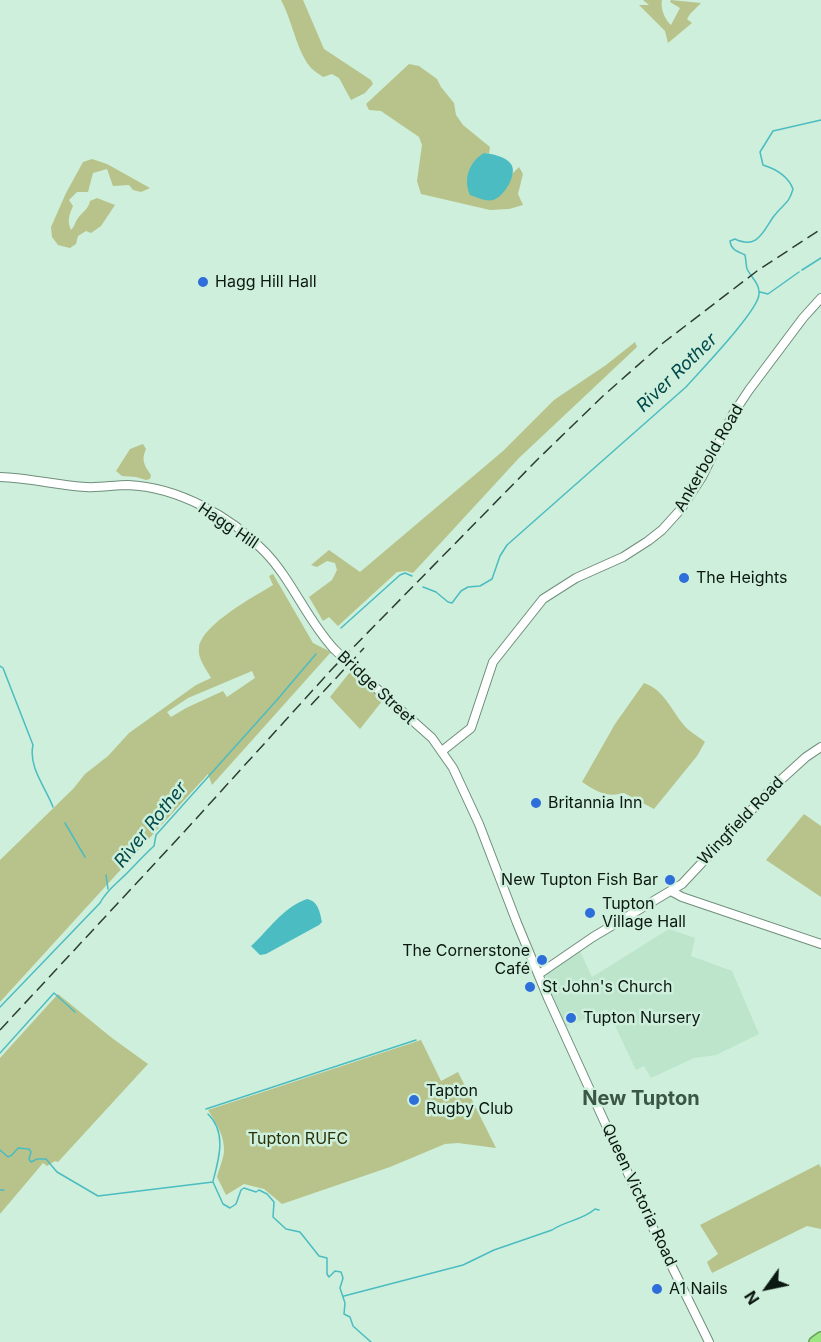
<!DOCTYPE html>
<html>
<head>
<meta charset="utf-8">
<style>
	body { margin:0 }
	#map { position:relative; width:821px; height:1342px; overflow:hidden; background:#ceefdb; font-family:Inter,sans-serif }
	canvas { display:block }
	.north { position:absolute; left:737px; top:1258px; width:60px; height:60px; -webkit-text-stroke:4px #ceefdb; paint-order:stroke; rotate:237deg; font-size:16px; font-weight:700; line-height:24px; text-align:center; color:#0c1812 }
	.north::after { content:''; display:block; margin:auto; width:21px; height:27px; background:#0c1812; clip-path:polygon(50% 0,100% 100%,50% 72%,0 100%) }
</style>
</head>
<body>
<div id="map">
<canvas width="821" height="1342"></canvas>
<div class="north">N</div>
</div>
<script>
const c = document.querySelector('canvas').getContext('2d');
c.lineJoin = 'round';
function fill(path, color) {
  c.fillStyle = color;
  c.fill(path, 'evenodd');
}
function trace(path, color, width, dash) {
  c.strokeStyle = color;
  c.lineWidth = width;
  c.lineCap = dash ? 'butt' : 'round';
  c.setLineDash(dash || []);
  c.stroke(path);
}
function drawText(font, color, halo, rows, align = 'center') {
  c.font = font + ' Inter,sans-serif';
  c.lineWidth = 5;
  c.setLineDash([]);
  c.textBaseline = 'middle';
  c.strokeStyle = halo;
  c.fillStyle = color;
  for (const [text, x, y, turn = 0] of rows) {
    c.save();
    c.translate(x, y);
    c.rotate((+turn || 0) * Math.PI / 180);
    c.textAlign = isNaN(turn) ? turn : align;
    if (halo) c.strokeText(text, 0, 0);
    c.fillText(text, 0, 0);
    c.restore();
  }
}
fill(new Path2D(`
	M 669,929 L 695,938 L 691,956 L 732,971 L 759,1034 L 716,1055 L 694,1058 L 651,1078 L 644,1066 L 636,1070 L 607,1009 L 566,1027 L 545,978 L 547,973 L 580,951 L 592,977 Z`), '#bce5cc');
fill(new Path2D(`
	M 281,0 L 303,0 L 324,49 L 371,80 L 373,84 L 365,93 L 351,100 L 339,78 L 332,74 L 323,77 C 319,74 314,71 311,68 C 297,52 292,20 281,0 Z
	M 643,0 L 662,0 C 660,8 665,20 671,25 L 680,8 L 670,2 L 671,0 L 701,3 L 690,14 L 687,19 L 692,23 L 668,43 L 665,31 L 639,5 L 649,5 Z
	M 409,64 L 419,66 L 437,79 L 441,87 L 454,103 L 456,115 L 463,125 L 490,147 L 489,154 L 484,153 L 507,187 L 513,173 L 519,167 L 523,174 L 518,194 L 523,205 L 509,209 L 490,210 L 421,194 L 417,181 L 422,145 L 419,137 L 381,111 L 369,110 L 366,104 Z
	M 92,159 L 107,164 L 150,188 L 141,192 L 133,190 L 129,185 L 113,186 L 107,169 L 93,173 L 88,192 L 77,192 L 69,200 L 73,206 C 69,215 67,221 71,230 C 75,226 75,222 78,218 C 83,211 88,210 90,201 L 97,198 L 115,205 L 101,226 L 91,233 L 86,231 L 78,236 L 76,244 L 70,248 L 58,245 L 52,237 L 51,227 L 66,193 L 83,162 Z
	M 635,342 L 637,347 L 519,458 L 413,573 L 406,571 L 397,572 L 338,626 L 329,617 L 323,621 L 309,597 L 332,580 L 337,570 L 335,563 L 327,561 L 317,567 L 311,565 L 329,550 L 360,572 L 503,451 L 554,400 L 606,365 Z
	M 143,444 L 146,449 C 141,460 144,465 151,475 L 150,479 L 146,480 L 136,477 L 122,476 L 116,471 L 130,449 Z
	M 273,574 L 313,643 L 331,652 L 212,785 L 208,774 L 0,1002 L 0,860 L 73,789 L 85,774 L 108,756 L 129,733 L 196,685 L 211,678 C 207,670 197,658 199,648 C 201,625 255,596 273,585 L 269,576 ZM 252,671 L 255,678 L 227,697 L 223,691 L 186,708 L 171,717 L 167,712 L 188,698 Z
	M 350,672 L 383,700 L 360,729 L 330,697 Z
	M 644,683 C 664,690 670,708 683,724 C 688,731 698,736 705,742 L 697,756 L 654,809 L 624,793 C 606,798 596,791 582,782 L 615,724 Z
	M 804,814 L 821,826 L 821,897 L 766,860 Z
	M 58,994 L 112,1038 L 148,1064 L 58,1162 L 55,1161 L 47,1166 L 43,1163 L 0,1214 L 0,1058 Z
	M 421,1040 L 441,1081 L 458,1072 L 496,1148 L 458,1143 L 445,1144 L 390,1167 L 282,1204 L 264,1189 L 244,1184 L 226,1195 L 217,1177 C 219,1169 223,1160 224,1152 C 225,1136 216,1123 208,1110 Z
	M 819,1164 L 821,1168 L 821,1229 L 807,1226 L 712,1273 L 707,1262 L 718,1254 L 700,1225 Z`), '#b7c38a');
fill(new Path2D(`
	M 484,153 C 492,154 505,156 511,164 C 518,174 504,197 493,200 C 486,202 476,197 470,195 C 463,179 469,162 484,153 Z
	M 307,899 C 318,901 320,912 322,922 L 319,925 L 266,954 L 260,955 L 251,946 C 269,930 283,907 307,899 Z`), '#4bbcc1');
trace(new Path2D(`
	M 802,270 L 821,258
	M 760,292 L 768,294 L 799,272
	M 423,587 L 436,592 L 448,602 L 452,603 L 461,591 L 468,587 L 480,586 L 492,579 L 500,556 L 507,545 L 686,387 C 700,371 759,310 759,294 C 760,284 751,277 747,269 C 746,265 746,260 745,255 C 737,251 731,250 730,241 L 735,239 C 758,250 763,231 774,216 C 783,204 789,204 793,189 C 788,176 776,169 763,165 L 760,152 L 773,131 L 821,120
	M 341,628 L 400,575 L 405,573 L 412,576
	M 0,666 L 3,668 L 33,745 C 28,767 46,788 53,807
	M 65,823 L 85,857
	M 106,875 L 108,889
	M 0,1007 L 100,903 C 107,889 119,882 130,870 C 138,862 145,854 154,846 L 156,835 L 276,701 L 316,654
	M 0,1053 L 54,993 L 75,1012
	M 206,1109 L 416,1040
	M 208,1114 C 227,1132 219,1159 213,1181
	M 0,1150 L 8,1157 L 12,1155 L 18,1148 L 29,1149 L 31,1152 L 29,1159 L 31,1162 L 37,1159 L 46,1159 L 57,1172 L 98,1196 L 213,1182 L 223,1204 L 230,1208 L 236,1204 L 241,1190 L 244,1188 L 256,1192 L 259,1190 L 267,1194 L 274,1202 L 273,1217 L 286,1229 L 300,1232 L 319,1256 L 327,1258 L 327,1274 L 329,1277 L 335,1271 L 341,1272 L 343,1278 L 340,1288 L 345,1303 L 344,1314 L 350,1317 L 353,1326 L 371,1342
	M 0,1190 L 4,1190
	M 344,1296 L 463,1265 L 494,1250 L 552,1230 C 565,1221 583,1220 595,1209 L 599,1210`), '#4bbcc1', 1.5);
const secondary = new Path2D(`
	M 0,477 C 29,478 57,485 86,487 C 100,488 114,485 128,485 C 177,487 231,516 265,552 C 292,580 307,620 334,649
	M 357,671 L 432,738 L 453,768 L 479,824 L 517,923 L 548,998 L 652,1226 L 709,1342
	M 442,751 L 471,728 L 493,662 L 543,599 L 576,578 L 623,557 L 648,541 L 662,530 L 681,509 L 702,477 L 733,414 L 749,390 L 803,318 L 821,298
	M 671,891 L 682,897 L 821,944
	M 539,974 L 593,937 L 682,884 L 773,787 L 806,757 L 821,747`);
const highway = new Path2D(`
	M 814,1342 L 821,1337`);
trace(secondary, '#6f8e7b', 10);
trace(highway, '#689e5b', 12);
trace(secondary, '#fff', 8);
trace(highway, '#9ae683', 9);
trace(new Path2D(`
	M 311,705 L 364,648
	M 0,1030 L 184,832 L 333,668 L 538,459 L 603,396 L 663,343 L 757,271 L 821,229`), '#2c3b33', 1.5, [12, 6]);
const secondaryBridge = new Path2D(`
	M 334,649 L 357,671`);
trace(secondaryBridge, '#6f8e7b', 10, []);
trace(secondaryBridge, '#fff', 8);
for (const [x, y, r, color] of [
	[203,282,6,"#2e6edb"],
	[684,578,6,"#2e6edb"],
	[536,803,6,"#2e6edb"],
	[670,880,6,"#2e6edb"],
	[590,913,6,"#2e6edb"],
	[542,960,6,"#2e6edb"],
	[530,987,6,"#2e6edb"],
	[571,1018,6,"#2e6edb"],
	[414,1100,6,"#2e6edb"],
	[657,1289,6,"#2e6edb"]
]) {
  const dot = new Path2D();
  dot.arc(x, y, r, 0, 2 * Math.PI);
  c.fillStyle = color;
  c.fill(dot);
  trace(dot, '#ceefdb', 2);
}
drawText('16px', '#0c1812', '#ceefdb', [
	["Hagg Hill Hall",215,282],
	["The Heights",696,578],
	["Britannia Inn",548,803],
	["New Tupton Fish Bar",658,880,"right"],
	["Tupton",602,904],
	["Village Hall",602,922],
	["The Cornerstone",530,951,"right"],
	["Café",530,969,"right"],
	["St John's Church",542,987],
	["Tupton Nursery",583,1018],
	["Tapton",426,1091],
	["Rugby Club",426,1109],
	["A1 Nails",669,1289]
], 'left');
drawText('16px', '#0c1812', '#ceefdb', [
	["Ankerbold Road",709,458,-60],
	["Hagg Hill",228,526,34],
	["Bridge Street",376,688,43],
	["Wingfield Road",741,821,-46],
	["Queen Victoria Road",639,1195,65]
]);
drawText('16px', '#2a3106', '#ceefdb', [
	["Tupton RUFC",298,1139]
]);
drawText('italic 18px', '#00494c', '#ceefdb', [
	["River Rother",677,373,-44],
	["River Rother",151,825,-51]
]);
drawText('bold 20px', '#3a5746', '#ceefdb', [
	["New Tupton",641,1099]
]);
</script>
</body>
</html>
